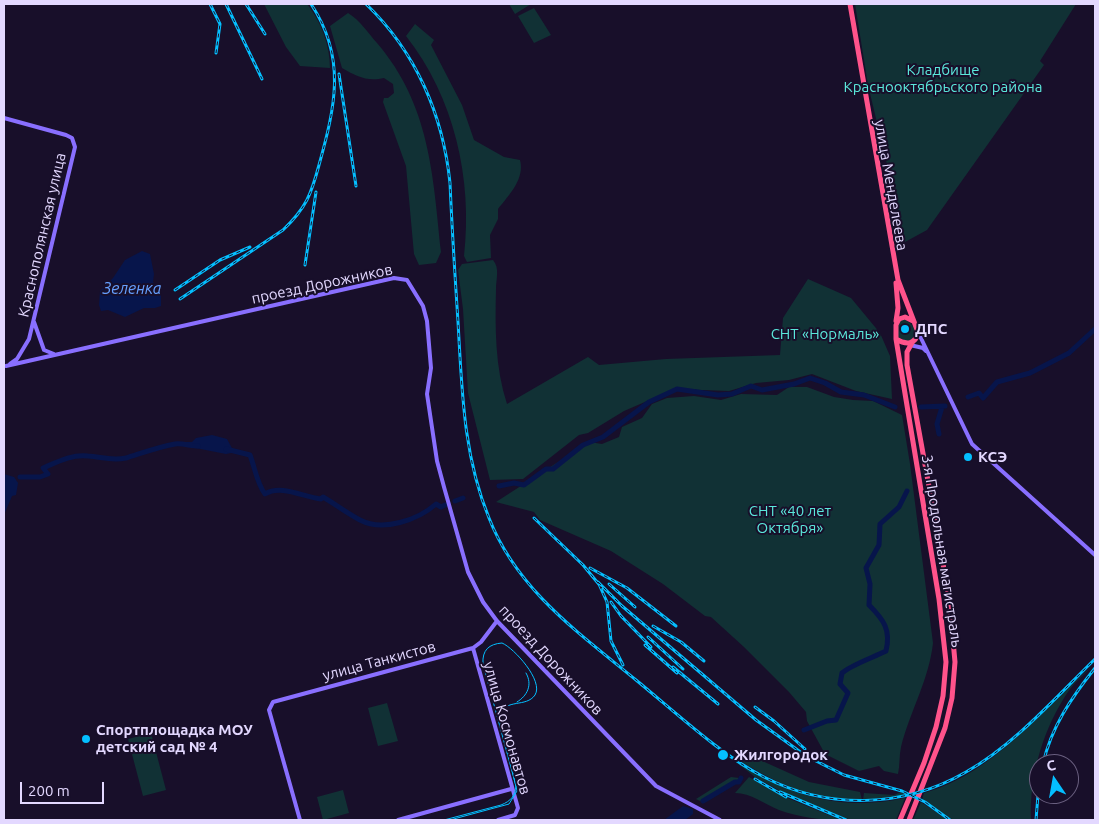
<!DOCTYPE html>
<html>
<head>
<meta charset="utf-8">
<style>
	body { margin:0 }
	#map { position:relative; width:1099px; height:824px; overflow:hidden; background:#180f2a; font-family:Ubuntu,sans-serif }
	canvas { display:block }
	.frame { position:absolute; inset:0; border:5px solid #e3d8ff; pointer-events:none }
	.north { position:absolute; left:1029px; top:754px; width:50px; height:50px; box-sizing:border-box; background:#180f2a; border:1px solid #695f7f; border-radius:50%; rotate:348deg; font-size:14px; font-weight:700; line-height:20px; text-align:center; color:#e3d8ff }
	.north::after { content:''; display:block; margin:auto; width:18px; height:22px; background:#04bfff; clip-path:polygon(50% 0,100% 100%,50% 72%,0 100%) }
	.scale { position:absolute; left:20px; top:782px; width:84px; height:22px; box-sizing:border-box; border:2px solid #e3d8ff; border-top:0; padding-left:6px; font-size:15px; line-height:18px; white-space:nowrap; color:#e3d8ff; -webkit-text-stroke:4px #180f2a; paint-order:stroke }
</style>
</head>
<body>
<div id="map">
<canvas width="1099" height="824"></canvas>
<div class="frame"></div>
<div class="north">С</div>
<div class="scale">200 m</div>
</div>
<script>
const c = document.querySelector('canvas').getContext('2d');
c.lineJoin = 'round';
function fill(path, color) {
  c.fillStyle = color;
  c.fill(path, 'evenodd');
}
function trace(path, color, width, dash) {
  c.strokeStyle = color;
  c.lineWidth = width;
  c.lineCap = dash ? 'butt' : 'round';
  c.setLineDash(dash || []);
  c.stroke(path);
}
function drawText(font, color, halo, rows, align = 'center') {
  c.font = font + ' Ubuntu,sans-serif';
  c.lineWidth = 4;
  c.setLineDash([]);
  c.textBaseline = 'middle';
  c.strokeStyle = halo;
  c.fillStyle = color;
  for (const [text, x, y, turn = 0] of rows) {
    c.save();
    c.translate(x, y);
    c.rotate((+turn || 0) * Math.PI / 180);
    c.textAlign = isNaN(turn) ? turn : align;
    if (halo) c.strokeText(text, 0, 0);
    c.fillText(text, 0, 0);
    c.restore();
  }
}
fill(new Path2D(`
	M 264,4 L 307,4 C 321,21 330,45 330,68 L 300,66 L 286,47 Z
	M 509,4 L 531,4 L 515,14 Z
	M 855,4 L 1076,4 L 1040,61 L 1044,65 L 927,230 L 905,242 L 896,215 L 897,206 L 868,85 Z
	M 534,8 L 551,35 L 534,43 L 518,16 Z
	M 348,13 C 360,20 368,33 377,43 C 430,105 433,175 441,252 L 436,263 L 419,265 L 414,254 L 406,166 L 383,102 L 384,98 L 388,98 L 394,93 L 393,84 L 384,78 C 367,82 356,76 342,68 L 330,26 Z
	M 415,24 L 434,40 L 431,45 L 462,105 L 474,140 L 504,157 L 520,160 C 525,179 509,195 498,209 L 498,219 L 490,235 L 491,258 L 467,262 L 464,256 C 473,179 454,97 406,36 Z
	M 493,260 C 500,268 496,279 496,289 C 495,328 495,367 507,404 L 588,357 L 599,365 L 666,359 L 780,355 L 783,318 L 808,279 L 851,298 L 880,333 L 890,356 L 892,399 L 856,391 L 812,374 L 789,380 L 756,383 L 729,391 L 675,389 L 624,411 L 588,433 L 579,435 L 523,479 L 490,480 L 468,393 L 463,309 L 458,270 L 462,264 Z
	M 901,318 C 911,322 917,327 914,338 L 908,342 L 898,337 L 897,331 Z
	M 789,387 L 807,387 L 834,397 L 853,400 L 873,401 L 902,415 L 910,464 L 933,643 C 929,680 910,711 901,747 C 899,756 900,765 898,774 L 884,771 L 879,766 L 859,771 L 825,754 L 807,721 L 806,712 L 789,692 L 744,647 L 711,617 L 705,616 L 663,584 L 611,551 L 540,520 L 534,512 L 496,502 L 589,442 L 602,444 L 619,437 L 622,427 L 642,418 L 652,404 L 667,398 L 694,396 L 721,400 L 741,394 L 777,395 Z
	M 1091,667 C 1084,675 1076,681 1070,689 C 1044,726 1029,775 1031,820 L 953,820 L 922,800 L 924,793 C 992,774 1040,712 1091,667 Z
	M 387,703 L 398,741 L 378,746 L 368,708 Z
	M 151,733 L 166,790 L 143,796 L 128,739 Z
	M 749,755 L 809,782 L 860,792 L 862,800 C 852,799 841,799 831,798 C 796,793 766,777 737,759 Z
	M 732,759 C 787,795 839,812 905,798 L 896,820 L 850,820 L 782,792 L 755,777 Z
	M 731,777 L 739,778 L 737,783 L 704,803 L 696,799 Z
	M 749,777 L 785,797 L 841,820 C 821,820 798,817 779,810 C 764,804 751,793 735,793 Z
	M 343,790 L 349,813 L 323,820 L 317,797 Z
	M 901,792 L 907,794 L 906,796 L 863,800 L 864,793 L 894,795 Z
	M 921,802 L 948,820 L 913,820 Z`), '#113135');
fill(new Path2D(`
	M 142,251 L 150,254 L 154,274 L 153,282 L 161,294 L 161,306 L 155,308 L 144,308 L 125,317 L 108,310 L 101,311 L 99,305 L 100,291 L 113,278 L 125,260 Z
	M 212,435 L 227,439 L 233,450 L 231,453 L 226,454 L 175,444 L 179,442 L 192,442 L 196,438 Z
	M 4,474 L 14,477 L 18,483 L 16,495 L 12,496 L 4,515 Z
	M 683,806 L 693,809 L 693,814 L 685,820 L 664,820 Z`), '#07154b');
trace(new Path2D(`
	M 968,397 L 979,393 L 983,398 L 997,382 L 1030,373 L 1069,353 L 1095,329
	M 921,407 L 945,406
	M 939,434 L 937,424 L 942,407
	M 226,449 L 250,455 C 255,468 257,484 265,494 C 281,484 303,497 321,499 L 323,497 C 335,504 347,513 360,520 C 383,532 418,520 436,504 L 441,507 L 445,505
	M 20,477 L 40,477 L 48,474 L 43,468 C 57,462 72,454 88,456 C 102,457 111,461 126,458 C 142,453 158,447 175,444 C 182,443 191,446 198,446
	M 499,486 L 514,483 L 524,485 L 546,469 L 553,469 L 583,445 L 603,437 L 649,402 L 677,389 L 718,395 L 732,394 L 751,386 L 762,390 L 794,384 L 810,378 L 825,383 L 841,392 L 864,395 L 895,407
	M 455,501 L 463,498
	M 804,730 L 827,721 L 836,720 L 848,693 L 840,684 L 842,673 C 853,664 872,658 886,651 C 891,630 884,620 869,605 L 870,584 L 866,568 L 879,545 L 880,524 L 899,507 L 907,491
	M 703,801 L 735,782 L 739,782 L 741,778`), '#07154b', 5);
trace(new Path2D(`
	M 4,118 L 66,135 L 72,138 L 75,147 L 29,339 L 17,359 L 10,364
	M 34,322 L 44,350 L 54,354
	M 918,332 L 972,444 L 1095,555
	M 910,345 L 923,348 L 926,351
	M 6,366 L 394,278 L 407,280 L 423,306 L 427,321 L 431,368 L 427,394 L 437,461 L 444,487 L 468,572 L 483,602 L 497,621 L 656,786 L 720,820
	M 473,648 L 518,808 L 515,815 L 498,820
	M 300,820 L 269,710 L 273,702 L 473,648 L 481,642 L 497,621
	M 398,820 L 511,789`), '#896fff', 4);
trace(new Path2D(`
	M 850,4 L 898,280 L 918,332 C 916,345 906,345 896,339 L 896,325 L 899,319 L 905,317 L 913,321
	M 896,283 L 898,308 L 896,321
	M 896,339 L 939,599 L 946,662 L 943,696 L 936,727 L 924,763 L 900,820
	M 909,820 L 945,728 L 952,698 L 955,662 L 949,597 L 907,365 L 907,352 L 913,341`), '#ff538b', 5);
trace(new Path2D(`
	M 517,702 C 527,696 533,685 526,673
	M 444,820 L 501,805 C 511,801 515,796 516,786 L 483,664 C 482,650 489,644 502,643 C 514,648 544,681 535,695 C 526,708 506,698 499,715 L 517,791 L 509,804 L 450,820`), '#04bfff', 1);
const rail = new Path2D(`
	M 210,4 L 220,24 L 216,53
	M 226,4 L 262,79
	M 246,4 L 265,34
	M 366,4 C 416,52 443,115 450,183 C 452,230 455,276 458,322 C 462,389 463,455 489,518 C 517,590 579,633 636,680 C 674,711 722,756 764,777 C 828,810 904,808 966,772 C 1014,745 1056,697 1095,659
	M 339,74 L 356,186
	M 305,265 L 316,192
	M 175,290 L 220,260 L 250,247
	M 180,299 L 283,230 C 306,208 311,195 319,165 C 335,107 347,58 311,4
	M 534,518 L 583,565 L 602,588
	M 590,568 L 627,588 L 676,626
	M 609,584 L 635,607
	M 611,602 L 621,616 L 651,647
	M 653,626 L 681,642 L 704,661
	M 648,637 L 683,669
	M 645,645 L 677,673
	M 623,665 L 611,641 L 607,602 L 598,582 L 622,606 L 756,720 L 806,756 L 844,775 L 902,791 L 925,802 L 950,820
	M 673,667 L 718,704
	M 755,707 L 774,721 L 805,749
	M 1043,764 C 1051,727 1072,697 1095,668
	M 755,779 L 786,797
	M 780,792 L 846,820
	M 1036,820 L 1039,782`);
trace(rail, '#04bfff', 3);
trace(rail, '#180f2a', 1, [4]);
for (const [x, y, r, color] of [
	[905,329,5,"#04bfff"],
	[968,457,5,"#04bfff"],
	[86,739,5,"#04bfff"],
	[723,755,6,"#04bfff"]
]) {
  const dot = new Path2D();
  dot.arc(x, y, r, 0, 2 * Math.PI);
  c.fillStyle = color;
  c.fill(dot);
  trace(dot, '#180f2a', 2);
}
drawText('15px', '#5be8db', '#180f2a', [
	["Кладбище",943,70],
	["Краснооктябрьского района",943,87],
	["СНТ «Нормаль»",825,334],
	["СНТ «40 лет",790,511],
	["Октября»",790,528]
]);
drawText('15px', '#e3d8ff', '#180f2a', [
	["улица Менделеева",891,185,80],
	["Краснополянская улица",42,235,-77],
	["проезд Дорожников",322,284,-12],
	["3-я Продольная магистраль",942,551,81],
	["проезд Дорожников",551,660,47],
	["улица Танкистов",379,661,-15],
	["улица Космонавтов",507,728,74]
]);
drawText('bold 15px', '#e3d8ff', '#180f2a', [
	["ДПС",915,329],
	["КСЭ",978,457],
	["Спортплощадка МОУ",96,730],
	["детский сад № 4",96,747],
	["Жилгородок",734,755]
], 'left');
drawText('italic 16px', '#66a0ff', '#180f2a', [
	["Зеленка",132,289]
]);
</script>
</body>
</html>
